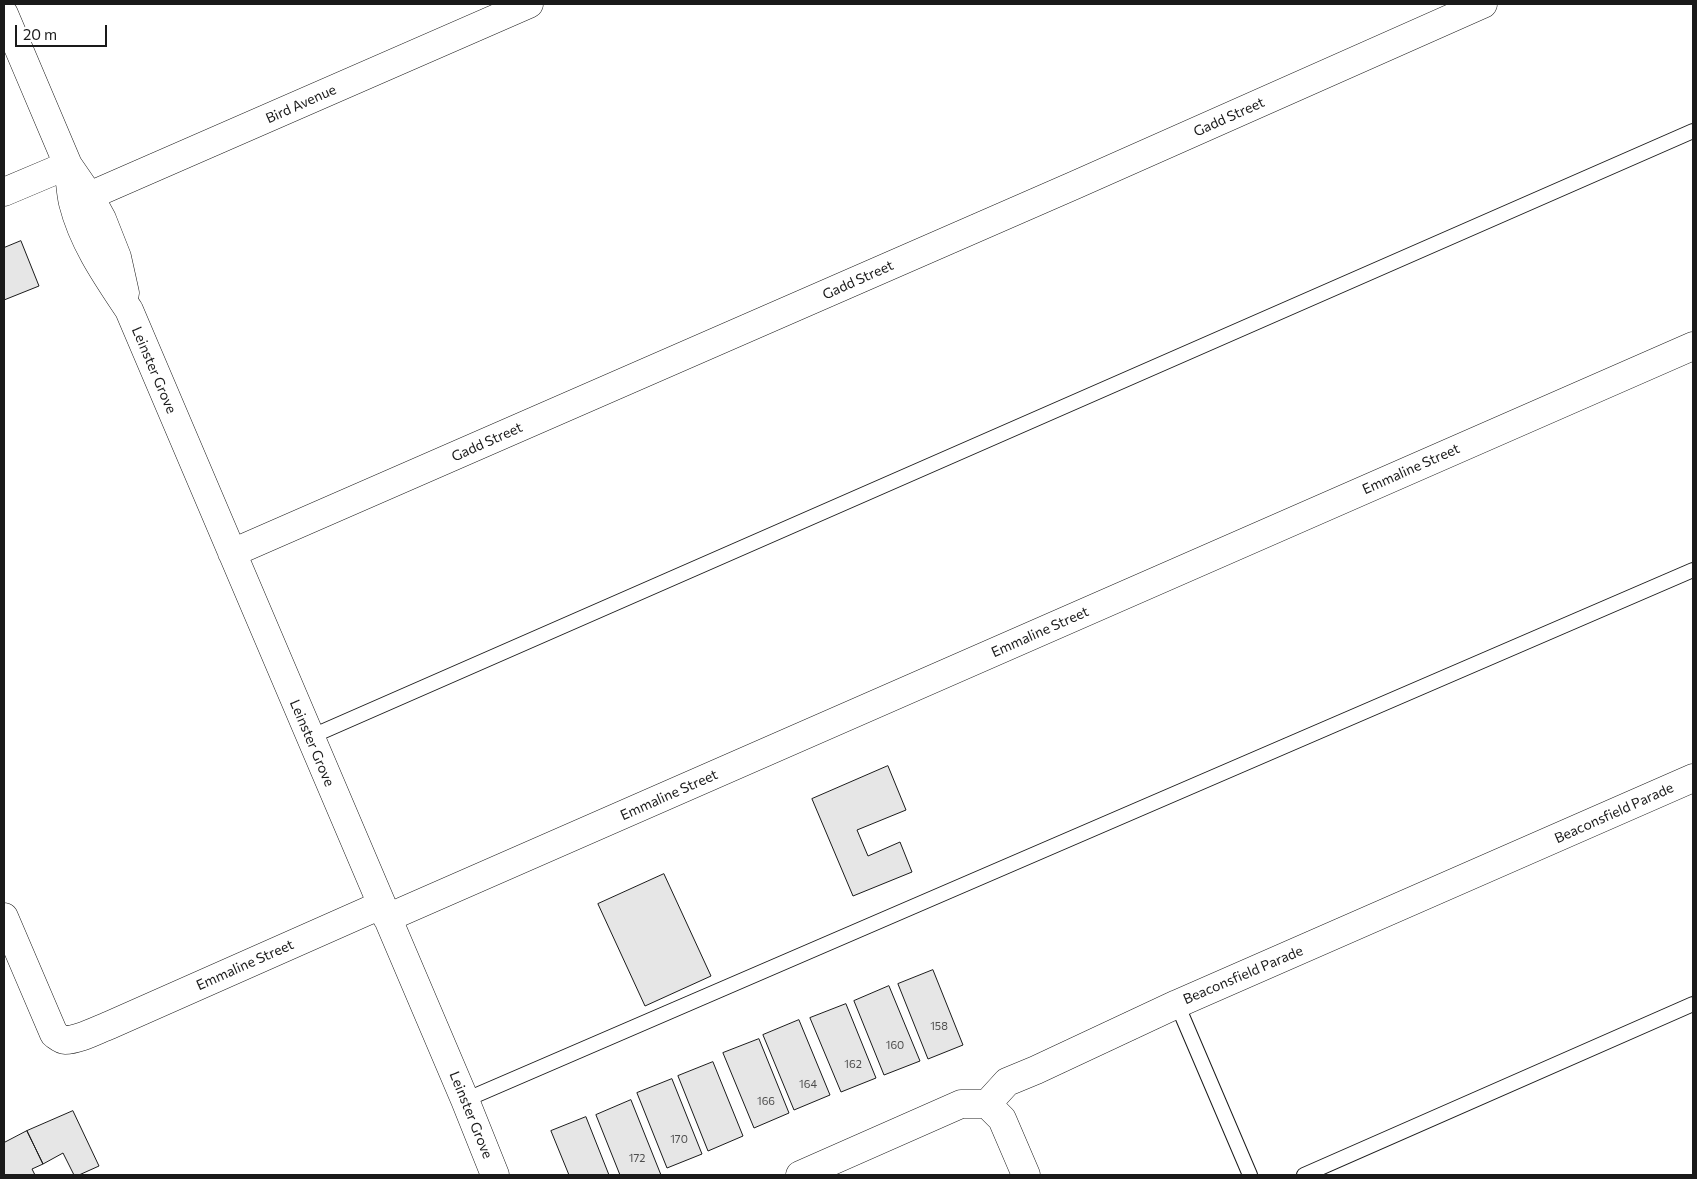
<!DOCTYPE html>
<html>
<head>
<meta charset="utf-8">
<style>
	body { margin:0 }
	#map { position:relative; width:1697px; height:1179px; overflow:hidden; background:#fff; font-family:Commissioner,sans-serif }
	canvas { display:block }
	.frame { position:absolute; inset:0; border:5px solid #1a1a1a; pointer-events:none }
	.scale { position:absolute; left:15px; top:25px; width:92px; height:22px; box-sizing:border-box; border:2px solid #1a1a1a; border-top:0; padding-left:6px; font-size:15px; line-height:18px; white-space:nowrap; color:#1a1a1a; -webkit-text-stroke:4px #fff; paint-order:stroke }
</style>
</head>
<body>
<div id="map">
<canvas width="1697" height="1179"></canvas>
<div class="frame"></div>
<div class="scale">20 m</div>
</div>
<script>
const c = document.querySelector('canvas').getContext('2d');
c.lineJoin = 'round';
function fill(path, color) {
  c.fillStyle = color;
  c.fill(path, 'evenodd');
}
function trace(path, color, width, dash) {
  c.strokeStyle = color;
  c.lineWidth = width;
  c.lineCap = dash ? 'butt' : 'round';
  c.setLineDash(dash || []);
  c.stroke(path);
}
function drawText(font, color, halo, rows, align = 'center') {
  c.font = font + ' Commissioner,sans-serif';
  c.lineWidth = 4;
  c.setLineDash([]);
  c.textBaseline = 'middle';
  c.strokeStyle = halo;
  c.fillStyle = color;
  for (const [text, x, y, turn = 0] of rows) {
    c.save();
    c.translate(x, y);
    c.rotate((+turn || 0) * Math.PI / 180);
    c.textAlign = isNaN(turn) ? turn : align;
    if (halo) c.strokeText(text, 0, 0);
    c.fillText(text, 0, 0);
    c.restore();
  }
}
const building = new Path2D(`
	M 21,241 L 39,286 L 4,300 L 4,248 Z
	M 888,766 L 906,810 L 857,830 L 868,856 L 900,842 L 912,872 L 853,896 L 812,799 Z
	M 664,874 L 711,976 L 645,1006 L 598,904 Z
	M 933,970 L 963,1045 L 928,1059 L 898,984 Z
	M 889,986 L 920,1061 L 884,1075 L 854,1001 Z
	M 846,1004 L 876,1078 L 841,1092 L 810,1018 Z
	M 799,1020 L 830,1095 L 794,1110 L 763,1035 Z
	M 759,1039 L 789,1113 L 754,1128 L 723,1053 Z
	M 713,1062 L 743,1136 L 708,1151 L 678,1076 Z
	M 672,1079 L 702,1154 L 667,1168 L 637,1093 Z
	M 631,1100 L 661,1175 L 620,1175 L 596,1115 Z
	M 73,1111 L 99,1166 L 79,1175 L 74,1175 L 63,1153 L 43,1164 L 27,1131 Z
	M 586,1117 L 609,1175 L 569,1175 L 551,1131 Z
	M 27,1131 L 43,1164 L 32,1169 L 35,1175 L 4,1175 L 4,1143 Z`);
fill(building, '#e6e6e6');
trace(building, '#1a1a1a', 1);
const service = new Path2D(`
	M 310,737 L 1693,131
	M 1177,1004 L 1250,1175
	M 465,1100 L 1693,570
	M 1304,1175 L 1693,1004`);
const minor = new Path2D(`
	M 4,14 L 68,165 L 90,197 L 102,219 L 117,257 L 125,293
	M 68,165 C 70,177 70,191 73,203 C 83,243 107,277 129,310 L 465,1100 L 495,1175
	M 4,192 L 68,165
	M 73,203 L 529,4
	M 232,553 L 1075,185 L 1483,4
	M 4,917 L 54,1034 C 57,1036 61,1040 65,1040 C 79,1040 97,1030 110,1025 L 381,905
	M 387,918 L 1693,346
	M 987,1104 L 1007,1082 L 1036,1070 L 1177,1004 L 1693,778
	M 987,1104 L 1002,1119 L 1026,1175
	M 800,1175 L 961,1104 L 987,1104`);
trace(service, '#1a1a1a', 16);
trace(minor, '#1a1a1a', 29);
trace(service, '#fff', 14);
trace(minor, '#fff', 28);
drawText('11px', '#4d4d4d', null, [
	["158",939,1026],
	["160",895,1045],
	["162",853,1064],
	["164",808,1084],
	["166",766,1101],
	["170",679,1139],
	["172",637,1158]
]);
drawText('14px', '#1a1a1a', '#fff', [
	["Bird Avenue",301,104,-24],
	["Gadd Street",1229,117,-24],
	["Gadd Street",858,280,-24],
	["Leinster Grove",154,370,67],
	["Gadd Street",487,442,-24],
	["Emmaline Street",1411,469,-24],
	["Emmaline Street",1040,632,-24],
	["Leinster Grove",312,743,67],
	["Emmaline Street",669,795,-24],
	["Beaconsfield Parade",1614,813,-24],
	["Emmaline Street",245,965,-24],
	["Beaconsfield Parade",1243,975,-23],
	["Leinster Grove",471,1115,68]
]);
</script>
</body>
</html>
